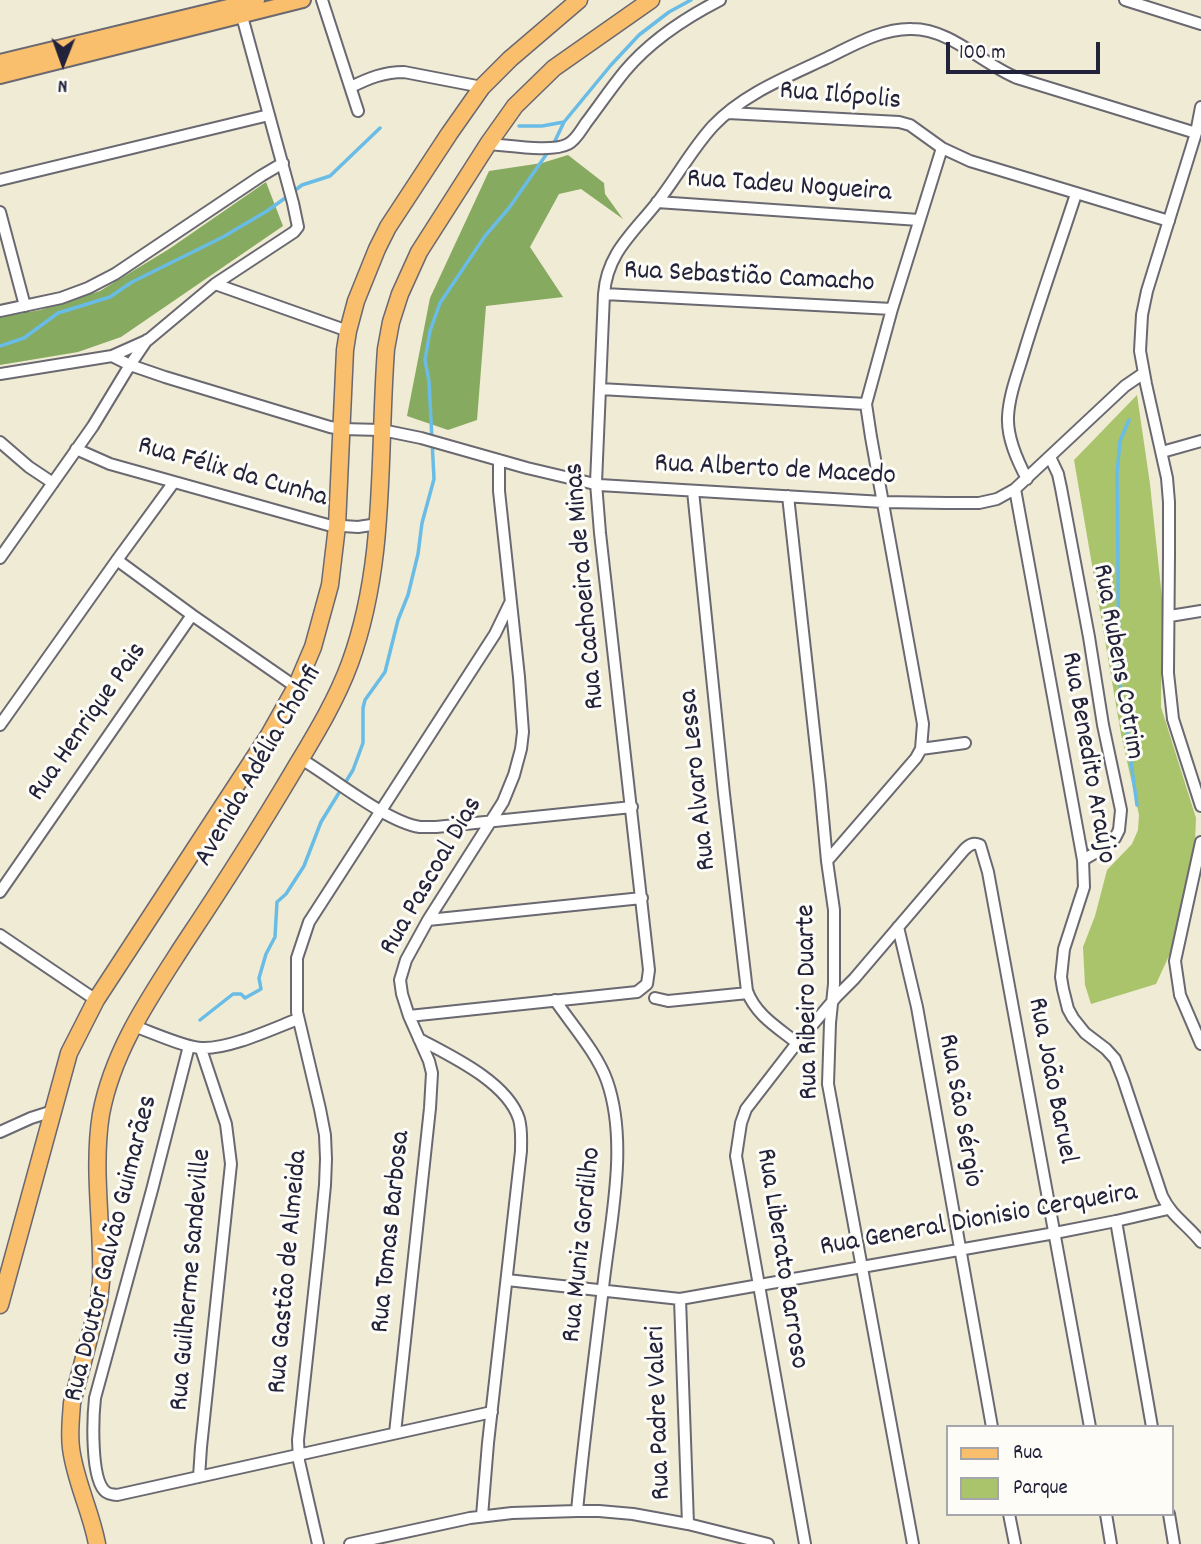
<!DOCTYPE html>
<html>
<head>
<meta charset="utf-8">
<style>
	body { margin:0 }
	#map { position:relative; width:1201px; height:1544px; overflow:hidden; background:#f0ebd4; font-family:Dekko,sans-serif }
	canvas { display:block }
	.legend { position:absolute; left:946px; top:1425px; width:228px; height:91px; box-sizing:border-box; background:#fdfcf7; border:2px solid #a5a5ac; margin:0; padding:9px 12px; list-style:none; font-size:21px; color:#22223b }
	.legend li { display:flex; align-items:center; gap:14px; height:35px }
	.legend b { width:35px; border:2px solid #a5a5ac }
	.north { position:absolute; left:28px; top:28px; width:70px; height:70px; -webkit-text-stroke:5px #fdfcf7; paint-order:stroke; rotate:181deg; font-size:19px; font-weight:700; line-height:28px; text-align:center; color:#22223b }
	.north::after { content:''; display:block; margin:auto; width:24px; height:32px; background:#22223b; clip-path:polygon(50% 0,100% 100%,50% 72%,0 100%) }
	.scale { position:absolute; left:946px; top:42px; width:154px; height:32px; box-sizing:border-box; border:4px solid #22223b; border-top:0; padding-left:9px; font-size:21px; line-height:24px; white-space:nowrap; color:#22223b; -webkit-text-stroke:5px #fdfcf7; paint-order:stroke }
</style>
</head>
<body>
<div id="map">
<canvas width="1201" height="1544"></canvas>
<ul class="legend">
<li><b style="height:9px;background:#f9bf6d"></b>Rua</li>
<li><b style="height:19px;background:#a9c46b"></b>Parque</li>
</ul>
<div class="north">N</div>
<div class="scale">100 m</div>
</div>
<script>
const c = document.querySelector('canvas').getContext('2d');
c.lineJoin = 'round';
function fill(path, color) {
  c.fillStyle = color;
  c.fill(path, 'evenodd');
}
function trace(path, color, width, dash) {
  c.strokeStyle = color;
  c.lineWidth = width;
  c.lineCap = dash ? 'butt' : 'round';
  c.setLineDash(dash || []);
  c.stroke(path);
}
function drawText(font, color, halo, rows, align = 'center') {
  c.font = font + ' Dekko,sans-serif';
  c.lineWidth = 6;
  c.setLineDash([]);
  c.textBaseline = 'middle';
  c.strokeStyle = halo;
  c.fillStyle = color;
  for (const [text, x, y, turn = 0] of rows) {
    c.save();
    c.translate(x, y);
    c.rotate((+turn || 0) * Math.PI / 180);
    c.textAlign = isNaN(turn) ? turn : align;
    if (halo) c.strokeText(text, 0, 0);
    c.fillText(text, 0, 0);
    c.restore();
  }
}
fill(new Path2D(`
	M 1137,395 L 1150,484 L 1162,598 L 1161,707 L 1196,818 L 1194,868 L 1179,934 L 1156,984 L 1091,1004 L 1085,985 L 1083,947 L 1095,916 L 1107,870 L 1132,844 L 1138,830 L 1139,815 L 1121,734 L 1074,460 Z`), '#a9c46b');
fill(new Path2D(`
	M 568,155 L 604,183 L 605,194 L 623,219 L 581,189 L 559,194 L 530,247 L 563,297 L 486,306 L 477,420 L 448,430 L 407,416 L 430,298 L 489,171 L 542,163 Z
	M 266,182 L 283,226 L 121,337 L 78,352 L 0,365 L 0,317 L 40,310 L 100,291 L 169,249 Z`), '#86aa5f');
trace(new Path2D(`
	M 519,126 L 542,126 L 564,122
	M 553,145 L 564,122 L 611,65 L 639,35 L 669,12 L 691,0
	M 294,191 L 302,185 L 330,176 L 380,128
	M 0,346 L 24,338 L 58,313 L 110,297 L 132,282 L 223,237 L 267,211 L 288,196
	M 1129,420 L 1120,441 L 1117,474 L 1119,676 L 1137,805
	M 200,1020 L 233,994 L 241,994 L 245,998 L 261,989 L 259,978 L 266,954 L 275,937 L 277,902 L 286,894 L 304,866 L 321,822 L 353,770 L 363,743 L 363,708 L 365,700 L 385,672 L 398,620 L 408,595 L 418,554 L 422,523 L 434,479 L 429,381 L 425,360 L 430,331 L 440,303 L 485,236 L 509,208 L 548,152`), '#69bce5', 3.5);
const minor = new Path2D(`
	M 322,0 L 358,111
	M 1125,0 L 1201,24
	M 351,87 C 369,78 384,72 404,72 L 482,87
	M 1201,107 L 1196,133 L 1147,291 L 1142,315 L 1140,351 L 1146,384 L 1167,478 L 1169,502 L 1169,555 L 1168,673 L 1173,719 L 1201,806
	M 728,113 L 899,122 L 910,125 L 942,148 L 970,161 L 1169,221
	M 488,144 C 507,145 552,153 568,144 C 576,140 581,130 586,123 C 599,106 611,88 625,71 C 651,40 685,18 720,0
	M 0,180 L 269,115
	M 657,202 L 919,220
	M 0,212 L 25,306
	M 215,284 L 348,331
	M 604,294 L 892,309
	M 0,311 L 61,298 L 88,288 L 115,274 L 261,176 L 283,163
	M 112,356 L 130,365 L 165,377 L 330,427 L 341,429 L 382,430 L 421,438 L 527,468 L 599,485 L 883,502 L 946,503 L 979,503 L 997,499 L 1015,489 L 1125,386 L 1144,373
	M 0,374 L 112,356 L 148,340 L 215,284 L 294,232 L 298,227 L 293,203 L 240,9
	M 600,389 L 866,404
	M 0,442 L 29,467 L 53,483
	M 76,449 L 110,464 L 328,525 L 358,527 L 378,524
	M 1162,452 L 1201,441
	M 1050,457 L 1058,474 L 1061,488 L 1089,637 L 1103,725 L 1121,810 L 1119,830 L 1115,838 L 1105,847 L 1083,860
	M 1027,479 C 1017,460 1007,438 1008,417 C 1009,394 1019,370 1025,349 C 1041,297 1059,246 1076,194
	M 1015,489 L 1083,860 L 1084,887 L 1064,949 L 1061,977 L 1063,989 L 1068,1009 L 1073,1018 L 1085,1033 L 1106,1049 L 1115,1059 L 1123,1079 L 1162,1196 C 1172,1217 1187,1224 1201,1242
	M 693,491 L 724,794 L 747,991 C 756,1015 777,1027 797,1043
	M 788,496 L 820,785 L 827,861 L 834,910 L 834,984 L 830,1023 L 828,1084 L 913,1544
	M 0,558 L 93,426 L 130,365 L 147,340
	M 117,560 L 192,615 L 296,687
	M 1170,616 L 1201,611
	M 0,725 L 117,560 L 174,482
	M 921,749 L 965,743
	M 301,759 C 332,777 386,822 420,827 C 425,827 431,827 436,827 L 632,807
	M 1201,842 L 1175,961 L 1180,995 L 1201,1044
	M 827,861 L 916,758 L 921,749 L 923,724 L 871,437 L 866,404 L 892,309 L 942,148
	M 0,892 L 192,615
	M 428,920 L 642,898
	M 898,927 L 917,1007 L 992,1427
	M 0,935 L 96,1000
	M 655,998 L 668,1001 L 748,993
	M 555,1000 C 572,1025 597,1053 607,1081 C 629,1144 610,1223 603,1288 C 594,1362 584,1436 577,1511
	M 409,1016 L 637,992 L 647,984 L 649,970 L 600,533 L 596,483 L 604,294 C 607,254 632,234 656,204 C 676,179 691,150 713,126 C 743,94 787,77 827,58 C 852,46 882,28 912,29 C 951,29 982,64 1017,78 L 1196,133
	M 134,1026 C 151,1032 186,1048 202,1048 C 230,1049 272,1029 298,1019
	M 419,1039 C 451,1056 507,1082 519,1119 C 522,1130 521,1140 521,1151 L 488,1443 L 482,1516
	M 189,1046 L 152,1190 L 95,1398 C 93,1416 90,1480 106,1492 C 110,1495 112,1494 117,1495 L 492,1412
	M 0,1132 L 31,1118 L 53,1111
	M 1116,1221 L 1152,1427
	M 507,1280 L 680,1299 L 1055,1233 L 1116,1221 L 1168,1209
	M 680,1299 L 688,1524
	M 395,1433 L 430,1108 L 432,1073 L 429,1061 L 409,1016 L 402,994 L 400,980 L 406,960 L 428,920 L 503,802 L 514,775 L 521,749 L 523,732 L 519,677 L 499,491 L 499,460
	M 199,1477 L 201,1447 L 231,1164 L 226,1124 L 201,1049
	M 1009,1514 L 1015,1544
	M 1106,1514 L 1111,1544
	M 1169,1514 L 1174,1544
	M 318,1544 L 299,1461 L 298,1440 L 319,1247 L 325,1185 L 326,1159 L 325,1135 L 320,1109 L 297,1012 L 297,958 L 309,922 L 495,634 L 510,603
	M 350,1544 L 470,1518 L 512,1513 L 577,1511 L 599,1511 L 633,1514 L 688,1524 L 768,1544
	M 805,1544 L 736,1156 L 741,1123 L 746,1109 L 797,1043 L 837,996 L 854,979 L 964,850 C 969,845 973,842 980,845 L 988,872 L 1090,1427`);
const major = new Path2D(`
	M 0,62 L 257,0
	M 0,76 L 303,0`);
const highway = new Path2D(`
	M 0,1305 L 69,1053 L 96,1000 L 269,735 L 296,687 L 313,647 L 330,585 L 337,526 L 345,350 L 348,331 L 356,301 L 377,249 L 388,227 L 449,134 L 482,87 L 510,59 L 579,0
	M 97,1544 C 91,1511 75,1481 71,1448 C 69,1433 71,1418 72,1403 L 99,1301 L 101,1282 C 103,1226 92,1170 101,1114 C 113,1050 150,997 184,944 C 222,887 259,829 294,770 C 315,735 336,701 350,663 C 387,561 378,455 386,349 L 391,322 L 400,294 L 419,252 L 488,144 L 515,106 L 554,68 L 651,0`);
trace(minor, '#6a6871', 14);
trace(major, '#6a6871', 18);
trace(highway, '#6a6871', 19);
trace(minor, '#fff', 10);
trace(major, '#f9bf6d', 14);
trace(highway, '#f9bf6d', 16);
drawText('28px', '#22223b', '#fdfcf7', [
	["Rua Ilópolis",840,98,5],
	["Rua Tadeu Nogueira",789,188,4],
	["Rua Sebastião Camacho",749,279,3],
	["Rua Alberto de Macedo",775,472,3],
	["Rua Félix da Cunha",232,474,16],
	["Rua Cachoeira de Minas",587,586,-95],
	["Rua Rubens Cotrim",1116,662,80],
	["Rua Henrique Pais",89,723,-55],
	["Rua Benedito Araújo",1086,758,80],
	["Avenida Adélia Chohfi",260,767,-60],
	["Rua Alvaro Lessa",700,780,-96],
	["Rua Pascoal Dias",433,877,-60],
	["Rua Ribeiro Duarte",810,1002,-91],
	["Rua João Baruel",1050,1081,79],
	["Rua São Sérgio",958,1111,80],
	["Rua General Dionisio Cerqueira",979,1222,-10],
	["Rua Tomas Barbosa",393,1232,-84],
	["Rua Muniz Gordilho",584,1245,-84],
	["Rua Doutor Galvão Guimarães",113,1249,-76],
	["Rua Liberato Barroso",780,1259,81],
	["Rua Gastão de Almeida",290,1272,-85],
	["Rua Guilherme Sandeville",193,1280,-85],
	["Rua Padre Valeri",661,1413,-92]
]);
</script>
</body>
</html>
